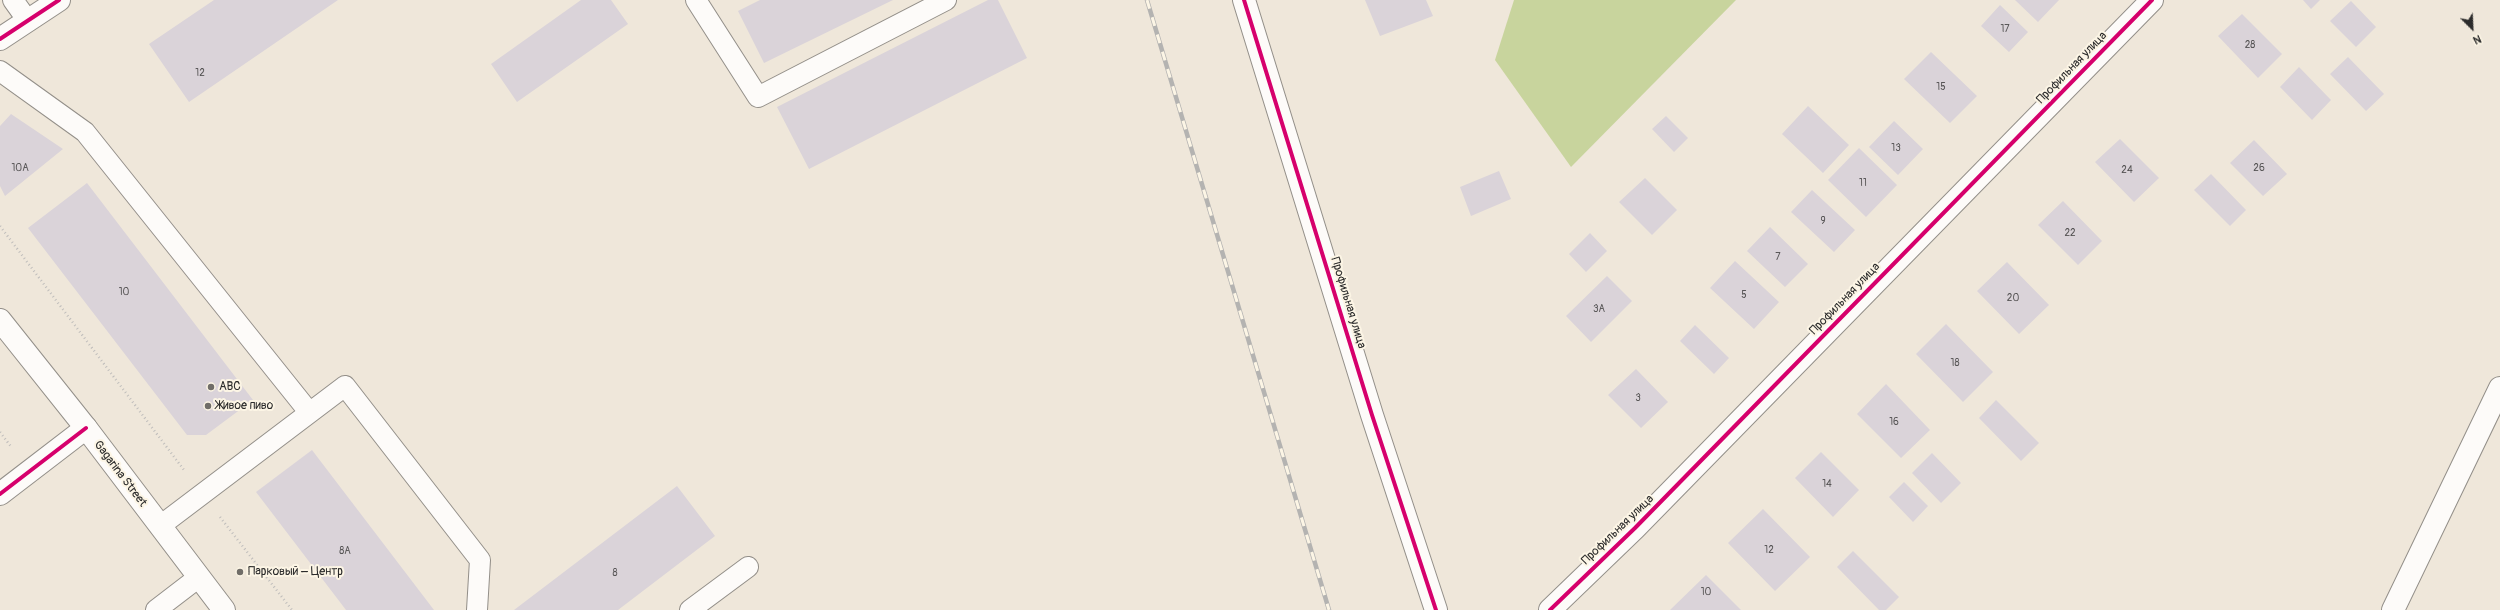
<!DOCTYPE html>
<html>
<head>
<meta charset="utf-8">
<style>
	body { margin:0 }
	#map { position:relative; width:2500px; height:610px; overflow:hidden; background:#efe7da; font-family:Pangolin,sans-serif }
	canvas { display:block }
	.north { position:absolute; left:2452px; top:8px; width:40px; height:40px; -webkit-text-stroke:3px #fcf5e5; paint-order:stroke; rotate:156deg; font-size:11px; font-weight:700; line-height:16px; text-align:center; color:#2b2b2b }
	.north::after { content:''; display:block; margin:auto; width:14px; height:18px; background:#2b2b2b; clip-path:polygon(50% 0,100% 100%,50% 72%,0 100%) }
</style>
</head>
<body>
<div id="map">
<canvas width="2500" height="610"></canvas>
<div class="north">N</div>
</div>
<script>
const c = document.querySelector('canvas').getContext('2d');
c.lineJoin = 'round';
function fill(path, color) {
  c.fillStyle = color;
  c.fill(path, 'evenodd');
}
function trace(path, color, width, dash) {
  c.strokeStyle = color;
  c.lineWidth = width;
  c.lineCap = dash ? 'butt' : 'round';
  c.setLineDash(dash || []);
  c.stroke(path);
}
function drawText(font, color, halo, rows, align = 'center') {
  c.font = font + ' Pangolin,sans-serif';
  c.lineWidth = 4;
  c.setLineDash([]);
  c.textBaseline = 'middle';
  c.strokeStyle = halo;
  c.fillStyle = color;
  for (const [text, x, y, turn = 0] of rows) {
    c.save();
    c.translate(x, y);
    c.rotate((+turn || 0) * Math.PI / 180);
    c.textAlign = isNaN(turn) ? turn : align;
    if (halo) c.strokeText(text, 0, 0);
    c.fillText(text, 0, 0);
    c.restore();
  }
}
fill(new Path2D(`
	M 1514,0 L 1736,0 L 1571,167 L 1495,60 Z`), '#c8d49d');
fill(new Path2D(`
	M 214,0 L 338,0 L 189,102 L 149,44 Z
	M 581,0 L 611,0 L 628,24 L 517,102 L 491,64 Z
	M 760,0 L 893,0 L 764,63 L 738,11 Z
	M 988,0 L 998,0 L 1027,58 L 809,169 L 777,107 Z
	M 1365,0 L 1426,0 L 1433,16 L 1380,36 Z
	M 2015,0 L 2059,0 L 2038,22 Z
	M 2303,0 L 2320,0 L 2311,9 Z
	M 2351,1 L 2376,27 L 2356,47 L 2330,21 Z
	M 2000,5 L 2028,32 L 2009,52 L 1981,26 Z
	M 2242,14 L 2282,54 L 2258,78 L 2218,36 Z
	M 1931,52 L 1977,96 L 1950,123 L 1904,79 Z
	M 2348,57 L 2384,94 L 2366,111 L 2330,74 Z
	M 2299,67 L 2331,100 L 2312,120 L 2280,87 Z
	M 1808,106 L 1849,145 L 1823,173 L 1782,134 Z
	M 11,114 L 63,149 L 5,196 L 0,186 L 0,126 Z
	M 1666,116 L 1688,138 L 1674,152 L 1652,129 Z
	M 1894,121 L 1923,149 L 1898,175 L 1869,147 Z
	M 2120,139 L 2159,178 L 2134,202 L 2095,162 Z
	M 2254,140 L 2287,174 L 2263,196 L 2230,163 Z
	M 1859,148 L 1897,185 L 1866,217 L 1828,180 Z
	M 1499,171 L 1511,199 L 1471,216 L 1460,187 Z
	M 2211,174 L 2246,210 L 2230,226 L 2194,190 Z
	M 1645,178 L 1677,210 L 1652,235 L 1619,202 Z
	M 87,183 L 253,400 L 206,435 L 187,435 L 28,228 Z
	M 1812,190 L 1855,230 L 1834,252 L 1791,212 Z
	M 2063,201 L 2102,241 L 2078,265 L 2038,225 Z
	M 1770,227 L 1808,264 L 1785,287 L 1747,251 Z
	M 1590,233 L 1607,251 L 1586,272 L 1569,254 Z
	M 1735,261 L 1779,302 L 1754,329 L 1710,288 Z
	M 2007,262 L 2049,305 L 2019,334 L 1977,291 Z
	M 1607,276 L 1632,301 L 1591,342 L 1566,316 Z
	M 1946,324 L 1993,372 L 1963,402 L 1916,354 Z
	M 1695,325 L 1729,358 L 1714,374 L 1680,341 Z
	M 1636,369 L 1668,402 L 1641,428 L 1608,395 Z
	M 1886,384 L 1930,430 L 1901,458 L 1857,414 Z
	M 1996,400 L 2039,443 L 2021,461 L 1979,418 Z
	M 312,450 L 434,610 L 346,610 L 256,492 Z
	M 1821,452 L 1859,490 L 1833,517 L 1795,478 Z
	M 1932,453 L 1961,483 L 1941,503 L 1912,473 Z
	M 1904,482 L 1928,506 L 1913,522 L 1889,497 Z
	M 677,486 L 715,536 L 618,610 L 514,610 Z
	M 1763,509 L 1810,557 L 1775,591 L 1728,543 Z
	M 1853,551 L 1899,597 L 1886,610 L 1879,610 L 1837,567 Z
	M 1706,575 L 1741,610 L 1670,610 Z`), '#dad3d9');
const lane = new Path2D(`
	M 13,0 L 28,21
	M 696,0 L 758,97 L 946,0
	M 0,71 L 85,132 L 309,412
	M 160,526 L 345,386 L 480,560 L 477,610
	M 156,610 L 199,577
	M 690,610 L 748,567`);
const street = new Path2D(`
	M 1244,0 L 1372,415 L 1436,610
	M 0,39 L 59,0
	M 0,494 L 86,428
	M 1550,610 L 1635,528 L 2152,0`);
const secondary = new Path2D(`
	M 0,320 L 86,428 L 224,610
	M 2393,610 L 2500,388`);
trace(lane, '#938f89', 22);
trace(street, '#938f89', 24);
trace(secondary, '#938f89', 24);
trace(new Path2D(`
	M 0,226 L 184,470
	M 0,432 L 12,448
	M 220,517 L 292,610`), '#bfbdbb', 2.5, [1, 3]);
trace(lane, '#fdfbf9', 20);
trace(street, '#fdfbf9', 22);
trace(secondary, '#fdfbf9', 22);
const rail = new Path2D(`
	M 1147,0 L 1329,610`);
trace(rail, '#b4b3b1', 4.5);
trace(rail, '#fcf5e5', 3, [9]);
trace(new Path2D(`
	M 1244,0 L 1372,415 L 1436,610
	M 0,39 L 59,0
	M 0,494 L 86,428
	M 1550,610 L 1635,528 L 2152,0`), '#d6006c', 4);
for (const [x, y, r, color] of [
	[211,387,4,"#706d68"],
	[208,406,4,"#706d68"],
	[240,572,4,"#706d68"]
]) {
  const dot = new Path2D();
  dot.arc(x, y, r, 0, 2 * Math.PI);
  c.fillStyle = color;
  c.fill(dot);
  trace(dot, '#fcf5e5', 1.5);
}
drawText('10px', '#575556', null, [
	["17",2005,29],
	["28",2250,45],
	["12",200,73],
	["15",1941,87],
	["13",1896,148],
	["10А",20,168],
	["26",2259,168],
	["24",2127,170],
	["11",1863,183],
	["9",1823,221],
	["22",2070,233],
	["7",1778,257],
	["10",124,292],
	["5",1744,295],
	["20",2013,298],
	["3А",1599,309],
	["18",1955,363],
	["3",1638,398],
	["16",1894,422],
	["14",1827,484],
	["12",1769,550],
	["8А",345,551],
	["8",615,573],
	["10",1706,592]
]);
drawText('12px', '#2b2b2b', '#fcf5e5', [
	["Профильная улица",2072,68,-46],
	["Профильная улица",1845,299,-46],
	["Профильная улица",1348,303,73],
	["Gagarina Street",120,474,53],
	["Профильная улица",1618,530,-44]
]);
drawText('12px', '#2b2b2b', '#fcf5e5', [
	["ABC",219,387],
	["Живое пиво",216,406],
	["Парковый – Центр",248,572]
], 'left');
</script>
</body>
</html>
